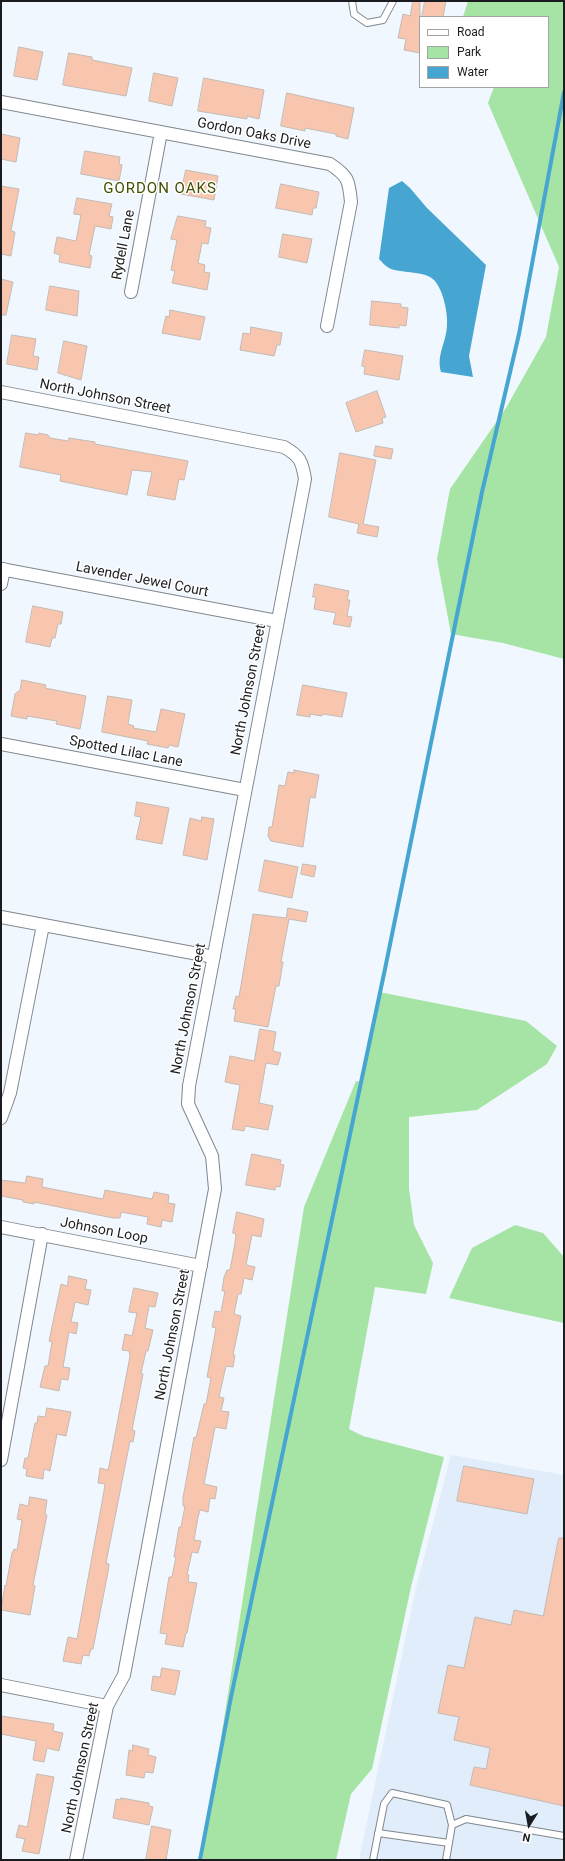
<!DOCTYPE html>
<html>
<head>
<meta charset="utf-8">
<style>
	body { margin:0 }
	#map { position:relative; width:565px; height:1861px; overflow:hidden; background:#f0f7fe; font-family:Roboto,sans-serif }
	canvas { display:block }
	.frame { position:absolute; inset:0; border:2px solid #1a1c1f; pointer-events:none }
	.legend { position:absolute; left:419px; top:16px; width:130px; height:72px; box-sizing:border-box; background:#fff; border:1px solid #a3a4a5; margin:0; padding:5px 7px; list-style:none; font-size:12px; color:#1a1c1f }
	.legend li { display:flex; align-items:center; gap:8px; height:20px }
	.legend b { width:20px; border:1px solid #a3a4a5 }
	.north { position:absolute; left:509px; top:1805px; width:40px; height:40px; -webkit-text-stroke:3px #fff; paint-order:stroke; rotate:191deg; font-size:11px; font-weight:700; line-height:16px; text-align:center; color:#1a1c1f }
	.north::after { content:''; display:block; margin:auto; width:14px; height:18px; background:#1a1c1f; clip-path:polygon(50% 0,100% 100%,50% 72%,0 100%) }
</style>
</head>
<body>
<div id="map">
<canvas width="565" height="1861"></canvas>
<div class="frame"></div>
<ul class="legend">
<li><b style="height:5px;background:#fff"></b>Road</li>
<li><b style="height:11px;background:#a5e4a4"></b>Park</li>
<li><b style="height:11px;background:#47a5d1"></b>Water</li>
</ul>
<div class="north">N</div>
</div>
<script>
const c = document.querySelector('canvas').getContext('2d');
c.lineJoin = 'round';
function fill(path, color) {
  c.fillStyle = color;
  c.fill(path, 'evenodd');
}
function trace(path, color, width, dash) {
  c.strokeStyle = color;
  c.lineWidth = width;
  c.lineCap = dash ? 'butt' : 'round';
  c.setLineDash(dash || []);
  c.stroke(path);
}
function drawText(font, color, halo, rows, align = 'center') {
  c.font = font + ' Roboto,sans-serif';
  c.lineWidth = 3;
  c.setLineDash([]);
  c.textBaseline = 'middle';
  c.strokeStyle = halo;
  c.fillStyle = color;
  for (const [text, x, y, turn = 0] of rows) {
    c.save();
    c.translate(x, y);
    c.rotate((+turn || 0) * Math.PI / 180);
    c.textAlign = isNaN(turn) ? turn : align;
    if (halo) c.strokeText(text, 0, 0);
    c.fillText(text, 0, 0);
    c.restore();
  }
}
fill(new Path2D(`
	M 451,1455 L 564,1475 L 564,1860 L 359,1860 L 416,1588 Z`), '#e1edfa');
fill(new Path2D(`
	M 468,1 L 564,1 L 564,659 L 503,643 L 451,634 L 437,559 L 450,489 L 506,408 L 546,337 L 559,267 L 488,103 L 494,87 L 548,87 L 548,17 L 463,17 Z
	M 379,992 L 526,1021 L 557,1046 L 547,1064 L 477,1110 L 409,1117 L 409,1189 L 414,1225 L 433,1263 L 426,1294 L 375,1287 L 349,1429 L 363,1436 L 444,1457 L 411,1587 L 372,1769 L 351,1794 L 336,1860 L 202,1860 L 304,1207 L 356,1081 L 361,1082 Z
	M 515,1225 L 543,1233 L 564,1257 L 564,1323 L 449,1298 L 472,1248 Z`), '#a5e4a4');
fill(new Path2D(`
	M 402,181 L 410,188 L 427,208 L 486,265 L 469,356 L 473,377 L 441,372 C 436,354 447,342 447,324 C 448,312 442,283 430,277 C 418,271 403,273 391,269 C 386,267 382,262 379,259 L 389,188 Z`), '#47a5d1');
trace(new Path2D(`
	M 200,1860 L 231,1697 L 385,969 L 482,492 L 519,334 L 564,92`), '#47a5d1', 4);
const building = new Path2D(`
	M 413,1 L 420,1 L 420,53 L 404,50 L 406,39 L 398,38 L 403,14 L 410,16 Z
	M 425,1 L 446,1 L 443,17 L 422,17 Z
	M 19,47 L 43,52 L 37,80 L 14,76 Z
	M 69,53 L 92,57 L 92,60 L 132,68 L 126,96 L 63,85 Z
	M 154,73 L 178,78 L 172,106 L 149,101 Z
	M 204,78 L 264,90 L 259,119 L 247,116 L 247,119 L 198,111 Z
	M 287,93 L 354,108 L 348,139 L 336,136 L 336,134 L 305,128 L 305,131 L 281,126 Z
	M 1,134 L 20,138 L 16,162 L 1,159 Z
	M 85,151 L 120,157 L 119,164 L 122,165 L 119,181 L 81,174 Z
	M 186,170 L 218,176 L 214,200 L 181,194 Z
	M 281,184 L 319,192 L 316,208 L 313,208 L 312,215 L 276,208 Z
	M 1,186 L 19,189 L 11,231 L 15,232 L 11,256 L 1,254 Z
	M 77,198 L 112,204 L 109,216 L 113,217 L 111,229 L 95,226 L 89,255 L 92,256 L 90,268 L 59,262 L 60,255 L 54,253 L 57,237 L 76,241 L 81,215 L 74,214 Z
	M 178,216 L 206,221 L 205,227 L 211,228 L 208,244 L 202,243 L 198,263 L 205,265 L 204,272 L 210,273 L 207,290 L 172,283 L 175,271 L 171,270 L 177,240 L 171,239 Z
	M 283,234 L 312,239 L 307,263 L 279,257 Z
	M 1,279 L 13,282 L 6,315 L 1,315 Z
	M 50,286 L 79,291 L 77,316 L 46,310 Z
	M 372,301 L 401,304 L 401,307 L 408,308 L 406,326 L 399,325 L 399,328 L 370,325 Z
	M 170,310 L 205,317 L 200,340 L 162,333 L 166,316 L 169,317 Z
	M 251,327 L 282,333 L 280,345 L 277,345 L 274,356 L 240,350 L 243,333 L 250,334 Z
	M 12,335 L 36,339 L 33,356 L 39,357 L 37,370 L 7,364 Z
	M 64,341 L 87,346 L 81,380 L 58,373 Z
	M 365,350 L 403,356 L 399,380 L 364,374 L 365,367 L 362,366 Z
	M 377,391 L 386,417 L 382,418 L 383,423 L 356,432 L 346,403 Z
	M 26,433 L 38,435 L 39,433 L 48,435 L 50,438 L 68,441 L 69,438 L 95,442 L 95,444 L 188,461 L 184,480 L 179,479 L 175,500 L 147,495 L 152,472 L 132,470 L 127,495 L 60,481 L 61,475 L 20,467 Z
	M 376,446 L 393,449 L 391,459 L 374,456 Z
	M 340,453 L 376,460 L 363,524 L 379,527 L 377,537 L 357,533 L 359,524 L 329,517 Z
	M 315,584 L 349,591 L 347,600 L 350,600 L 347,616 L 352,617 L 350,627 L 333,624 L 336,613 L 314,609 L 316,597 L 313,597 Z
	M 33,606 L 63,612 L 61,624 L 58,624 L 55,638 L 52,638 L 50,647 L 26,642 Z
	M 22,680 L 46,685 L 45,688 L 86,696 L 80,729 L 56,724 L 57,721 L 27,716 L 27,719 L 11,716 L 15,694 L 20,690 Z
	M 303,685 L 347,693 L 342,717 L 323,714 L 322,716 L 310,714 L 310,717 L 297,715 Z
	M 108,696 L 132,700 L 128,724 L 134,726 L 133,728 L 156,732 L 161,709 L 185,714 L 178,747 L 169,745 L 168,748 L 147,744 L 148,741 L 102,732 Z
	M 294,770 L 319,775 L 315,798 L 310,797 L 303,847 L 271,841 L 268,836 L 269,827 L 272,827 L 279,785 L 285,786 L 288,772 L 294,773 Z
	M 137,802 L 169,808 L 162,844 L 136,839 L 141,817 L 135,816 Z
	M 202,817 L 214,819 L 207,860 L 183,855 L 190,818 L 201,821 Z
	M 265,860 L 298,867 L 292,898 L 259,891 Z
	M 303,864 L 316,866 L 314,877 L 301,874 Z
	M 288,908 L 308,912 L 306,922 L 289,919 L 281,962 L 283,962 L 279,986 L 276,986 L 268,1027 L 234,1021 L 236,1009 L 233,1009 L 236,996 L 239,997 L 253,914 L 286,918 Z
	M 260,1029 L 276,1032 L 273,1051 L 281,1053 L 278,1065 L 266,1063 L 259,1103 L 273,1106 L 268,1130 L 245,1126 L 244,1131 L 232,1129 L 240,1085 L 225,1082 L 230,1056 L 254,1061 Z
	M 252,1154 L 281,1160 L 280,1164 L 284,1165 L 280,1187 L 276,1186 L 275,1190 L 246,1185 Z
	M 27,1176 L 43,1179 L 42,1187 L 103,1199 L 105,1190 L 152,1199 L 154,1192 L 169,1195 L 168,1203 L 175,1204 L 172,1222 L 162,1220 L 161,1227 L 147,1224 L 148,1217 L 121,1212 L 120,1218 L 113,1218 L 34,1202 L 34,1204 L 23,1202 L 23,1200 L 1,1196 L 1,1180 L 25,1183 Z
	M 237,1212 L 264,1219 L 261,1237 L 252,1235 L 246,1265 L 255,1267 L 252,1280 L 244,1278 L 241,1294 L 238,1294 L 234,1314 L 241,1316 L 233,1355 L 235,1355 L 233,1367 L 226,1366 L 219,1397 L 224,1398 L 221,1411 L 229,1412 L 226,1429 L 215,1427 L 204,1484 L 217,1487 L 215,1499 L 210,1498 L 208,1512 L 200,1510 L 198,1517 L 194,1540 L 201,1541 L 198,1553 L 192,1552 L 187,1575 L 189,1575 L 188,1582 L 197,1583 L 187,1633 L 186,1633 L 183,1647 L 165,1644 L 167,1634 L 160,1633 L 161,1626 L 169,1577 L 172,1577 L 176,1557 L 174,1557 L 179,1527 L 181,1527 L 185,1506 L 183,1506 L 183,1498 L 194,1437 L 196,1438 L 204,1404 L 206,1404 L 211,1378 L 207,1377 L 216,1328 L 212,1327 L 215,1311 L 221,1312 L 225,1291 L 222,1291 L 224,1277 L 227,1270 L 230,1270 L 235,1243 L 236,1234 L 233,1233 Z
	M 69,1276 L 87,1280 L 85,1289 L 91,1290 L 88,1305 L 75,1302 L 71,1322 L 78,1323 L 76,1334 L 69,1332 L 64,1361 L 63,1367 L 70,1368 L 68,1380 L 61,1379 L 59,1391 L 40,1387 L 45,1366 L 48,1366 L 52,1342 L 49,1341 L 61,1284 L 67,1286 Z
	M 134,1288 L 158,1293 L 155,1307 L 149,1306 L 145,1328 L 153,1330 L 148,1351 L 146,1351 L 141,1373 L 143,1374 L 132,1430 L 135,1431 L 133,1442 L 130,1441 L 106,1563 L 109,1564 L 108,1572 L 93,1649 L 91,1649 L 89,1656 L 83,1655 L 81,1664 L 63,1661 L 68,1637 L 77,1639 L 104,1491 L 105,1484 L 98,1483 L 100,1468 L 108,1470 L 110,1461 L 130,1356 L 129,1351 L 122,1350 L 125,1334 L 132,1336 L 137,1313 L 129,1312 Z
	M 47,1408 L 71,1412 L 66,1436 L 57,1434 L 50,1471 L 44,1469 L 43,1479 L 26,1476 L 27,1469 L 23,1468 L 25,1458 L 28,1458 L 35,1423 L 37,1423 L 38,1416 L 45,1417 Z
	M 464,1466 L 534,1479 L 527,1514 L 457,1501 Z
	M 30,1497 L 47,1500 L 45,1514 L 47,1515 L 33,1585 L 35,1586 L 30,1615 L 1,1610 L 5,1585 L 6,1586 L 12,1553 L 14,1549 L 17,1550 L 22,1520 L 17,1519 L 20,1504 L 28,1506 Z
	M 559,1538 L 564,1538 L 564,1806 L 470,1785 L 474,1767 L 486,1769 L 490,1748 L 454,1740 L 459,1717 L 438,1713 L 448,1665 L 464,1668 L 475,1617 L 511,1625 L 514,1610 L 543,1616 Z
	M 162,1668 L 180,1671 L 175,1695 L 151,1690 L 153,1676 L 160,1677 Z
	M 1,1716 L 54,1724 L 53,1731 L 63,1733 L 59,1751 L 47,1748 L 44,1762 L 33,1760 L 36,1741 L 1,1734 Z
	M 133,1745 L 149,1749 L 148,1755 L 156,1757 L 153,1773 L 145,1772 L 144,1778 L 126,1775 L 129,1750 L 132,1751 Z
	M 37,1774 L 54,1777 L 39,1854 L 22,1851 L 25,1839 L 16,1837 L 19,1825 L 27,1827 Z
	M 121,1798 L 149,1803 L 149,1806 L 153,1807 L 149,1825 L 113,1818 L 116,1799 L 121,1800 Z
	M 152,1826 L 171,1830 L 166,1860 L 146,1860 Z`);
fill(building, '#f8c6ae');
trace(building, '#c3bab5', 1);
const lane = new Path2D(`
	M 352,1 L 354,14 L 367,23 L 383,20 L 393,1
	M 378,1833 L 449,1843
	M 373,1860 L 384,1804 L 392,1793 L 447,1805 L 452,1825
	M 446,1860 L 452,1825 L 466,1819 L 564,1836`);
const street = new Path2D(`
	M 1,102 L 330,164 C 348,176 349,180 351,202 L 327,326
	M 131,292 L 161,132
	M 1,392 L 284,447 C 300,456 302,461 305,479 L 189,1086 L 188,1104 L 212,1156 L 215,1189 L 124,1675 L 107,1706 L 76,1860
	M 1,569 L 277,621
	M 1,584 L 4,569
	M 1,744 L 245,790
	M 1,917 L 214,957
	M 1,1118 L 10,1093 L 43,925
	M 1,1227 L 201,1266
	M 1,1460 L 42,1234
	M 1,1685 L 107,1706`);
trace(lane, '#81878d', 8);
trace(street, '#81878d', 14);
trace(lane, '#fff', 6);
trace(street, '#fff', 12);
drawText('14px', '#1a1c1f', '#fff', [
	["Gordon Oaks Drive",254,134,11],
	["Rydell Lane",124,245,-79],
	["North Johnson Street",105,397,11],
	["Lavender Jewel Court",142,580,11],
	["North Johnson Street",249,690,-79],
	["Spotted Lilac Lane",126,752,11],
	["North Johnson Street",189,1009,-79],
	["Johnson Loop",104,1231,11],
	["North Johnson Street",173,1335,-79],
	["North Johnson Street",81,1768,-78]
]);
c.letterSpacing = '1px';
drawText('15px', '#415100', '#fff', [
	["GORDON OAKS",160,189]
]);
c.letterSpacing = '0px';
</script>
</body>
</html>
